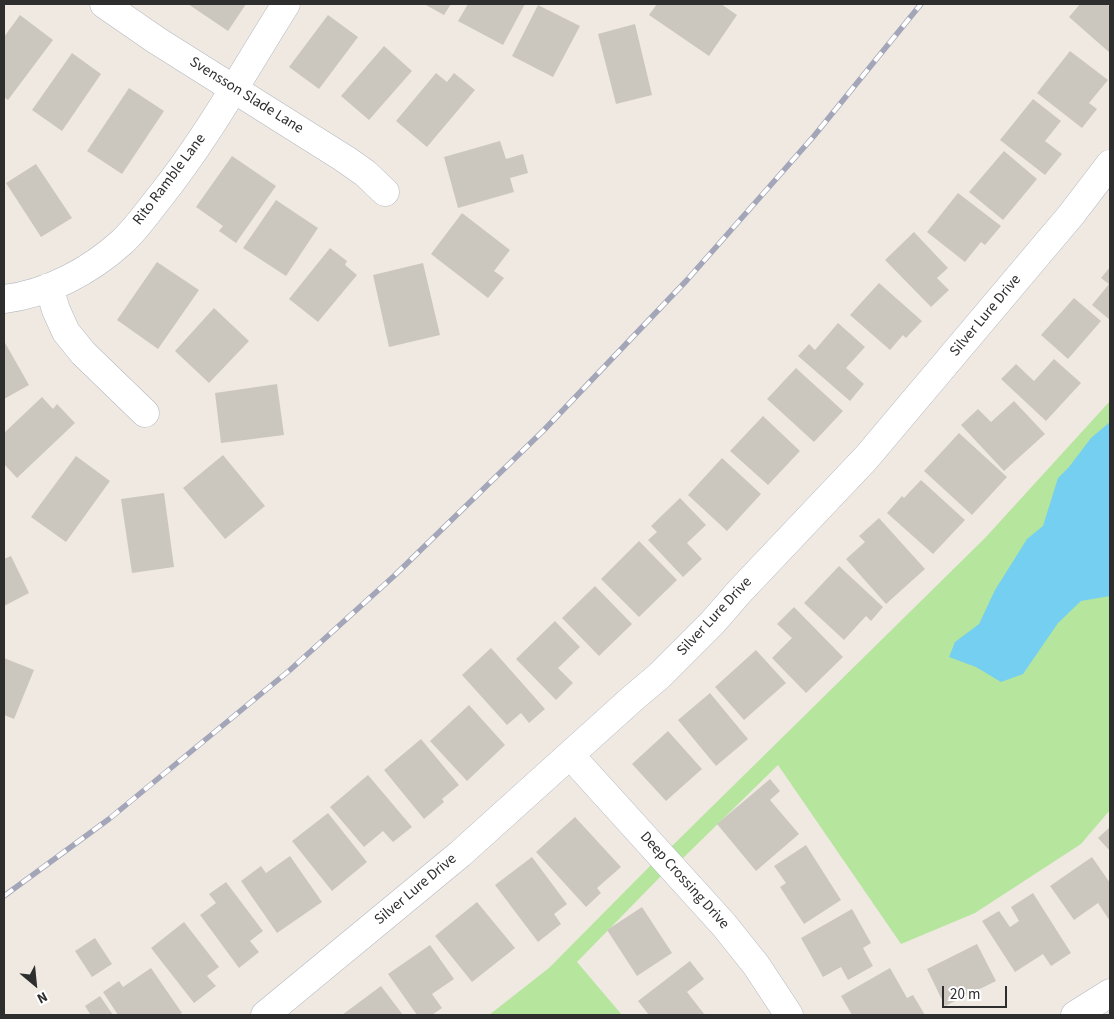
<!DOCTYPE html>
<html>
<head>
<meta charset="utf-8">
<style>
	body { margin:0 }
	#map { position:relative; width:1114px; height:1019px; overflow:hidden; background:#efe9e1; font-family:"Source Sans 3",sans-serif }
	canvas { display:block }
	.frame { position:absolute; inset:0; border:5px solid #2e2e2e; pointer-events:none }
	.north { position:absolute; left:10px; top:959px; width:50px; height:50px; -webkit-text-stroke:4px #fff; paint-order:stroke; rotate:152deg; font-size:14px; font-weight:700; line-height:20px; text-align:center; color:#2e2e2e }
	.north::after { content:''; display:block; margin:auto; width:18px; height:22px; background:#2e2e2e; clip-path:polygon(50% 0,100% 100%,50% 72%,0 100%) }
	.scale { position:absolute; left:942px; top:986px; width:65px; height:22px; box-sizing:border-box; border:2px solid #2e2e2e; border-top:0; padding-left:6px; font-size:15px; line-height:18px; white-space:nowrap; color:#2e2e2e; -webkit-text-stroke:4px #fff; paint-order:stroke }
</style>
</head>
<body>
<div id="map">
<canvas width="1114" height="1019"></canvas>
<div class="frame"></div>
<div class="north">N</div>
<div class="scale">20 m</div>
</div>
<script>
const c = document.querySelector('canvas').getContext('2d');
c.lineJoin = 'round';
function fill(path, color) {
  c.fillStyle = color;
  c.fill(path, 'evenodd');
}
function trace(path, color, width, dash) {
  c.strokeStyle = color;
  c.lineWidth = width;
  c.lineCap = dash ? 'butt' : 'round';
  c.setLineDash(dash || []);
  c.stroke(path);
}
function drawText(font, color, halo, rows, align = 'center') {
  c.font = font + ' "Source Sans 3",sans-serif';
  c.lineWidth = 4;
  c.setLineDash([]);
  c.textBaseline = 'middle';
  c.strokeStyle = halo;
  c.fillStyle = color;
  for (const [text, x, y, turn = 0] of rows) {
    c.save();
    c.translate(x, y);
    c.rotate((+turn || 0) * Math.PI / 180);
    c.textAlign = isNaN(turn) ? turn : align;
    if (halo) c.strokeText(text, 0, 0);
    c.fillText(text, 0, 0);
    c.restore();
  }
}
fill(new Path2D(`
	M 1110,401 L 1110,810 L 1081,844 L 975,913 L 901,944 L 778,765 L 681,860 L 671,847 L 985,538 Z
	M 651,865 L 661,876 L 577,962 L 622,1015 L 489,1015 L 549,968 Z`), '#b6e59e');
fill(new Path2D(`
	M 1110,422 L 1110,596 L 1081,601 L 1058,623 L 1023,674 L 1001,682 L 976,667 L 949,657 L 955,642 L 979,624 L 995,590 L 1027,539 L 1043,526 L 1058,478 L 1069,467 L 1091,438 Z`), '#75cff0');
fill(new Path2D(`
	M 188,4 L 246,4 L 228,31 Z
	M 424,4 L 451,4 L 444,15 Z
	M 468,4 L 525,4 L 503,45 L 458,21 Z
	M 657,4 L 721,4 L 737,15 L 709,56 L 649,15 Z
	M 1080,4 L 1107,4 L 1110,7 L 1110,53 L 1069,17 Z
	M 538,5 L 580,26 L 553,77 L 512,56 Z
	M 20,15 L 53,40 L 8,100 L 4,97 L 4,37 Z
	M 328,15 L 358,37 L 319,89 L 289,67 Z
	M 635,24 L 652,95 L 616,104 L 598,34 Z
	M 384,46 L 412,71 L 369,120 L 341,96 Z
	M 1070,51 L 1108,80 L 1089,103 L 1097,109 L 1082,128 L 1037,93 Z
	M 72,53 L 101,74 L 62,131 L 32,110 Z
	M 436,73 L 447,82 L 454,73 L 475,90 L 427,147 L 396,121 Z
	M 129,88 L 164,111 L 122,174 L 87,151 Z
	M 1033,99 L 1061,121 L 1045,141 L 1062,154 L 1045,175 L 1000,140 Z
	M 500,141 L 506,159 L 523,154 L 528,173 L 510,178 L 514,192 L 458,208 L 444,157 Z
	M 1004,151 L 1037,179 L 1003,220 L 969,192 Z
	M 232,156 L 276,186 L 236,243 L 219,231 L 223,226 L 196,207 Z
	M 36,164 L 72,218 L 41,237 L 6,183 Z
	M 958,193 L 1001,226 L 985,245 L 981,242 L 965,262 L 927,232 Z
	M 276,200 L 318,228 L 286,276 L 243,248 Z
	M 462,213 L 510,250 L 494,271 L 504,278 L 488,298 L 431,254 Z
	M 914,232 L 948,268 L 937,278 L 949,290 L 931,307 L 885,260 Z
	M 330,248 L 347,261 L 345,265 L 357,275 L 318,322 L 289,299 Z
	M 157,262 L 199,290 L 158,349 L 117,320 Z
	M 423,263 L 440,335 L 389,347 L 373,275 Z
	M 1110,267 L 1110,320 L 1092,305 L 1109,284 L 1101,278 Z
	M 879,283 L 922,321 L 906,338 L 903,335 L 890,350 L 850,315 Z
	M 1074,298 L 1101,321 L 1068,359 L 1041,335 Z
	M 214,308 L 249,341 L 209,383 L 175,351 Z
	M 838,323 L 865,347 L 846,368 L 864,384 L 850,401 L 798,356 L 809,344 L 815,350 Z
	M 4,341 L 29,385 L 4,399 Z
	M 1054,359 L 1081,383 L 1046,421 L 1001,379 L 1016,364 L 1034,381 Z
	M 796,368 L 843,411 L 814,442 L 767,399 Z
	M 277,384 L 284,435 L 221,443 L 215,393 Z
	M 42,397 L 53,409 L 57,404 L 75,423 L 17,478 L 4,464 L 4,433 Z
	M 1014,401 L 1045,434 L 1004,471 L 961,425 L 978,409 L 991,422 Z
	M 763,416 L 800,451 L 768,485 L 730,451 Z
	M 959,433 L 1007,477 L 972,515 L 924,471 Z
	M 223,455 L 265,506 L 225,539 L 183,488 Z
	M 76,456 L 110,481 L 66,542 L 31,517 Z
	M 722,458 L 761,494 L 727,531 L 688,495 Z
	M 921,480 L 965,520 L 933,554 L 887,513 L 902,496 L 904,498 Z
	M 164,493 L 174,567 L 132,573 L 121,499 Z
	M 680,498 L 706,525 L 687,543 L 702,559 L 683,577 L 648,540 L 657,532 L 651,526 Z
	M 879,518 L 925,569 L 886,604 L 846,559 L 865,542 L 859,536 Z
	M 639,541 L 677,580 L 639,617 L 601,579 Z
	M 11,556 L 29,593 L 4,606 L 4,559 Z
	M 839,566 L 883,607 L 871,621 L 866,616 L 844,640 L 804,603 Z
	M 595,586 L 632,624 L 599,656 L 562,618 Z
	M 794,607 L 843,657 L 806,693 L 772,658 L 792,638 L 777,624 Z
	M 555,621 L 580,647 L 558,668 L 573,683 L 556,700 L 516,659 Z
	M 491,648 L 545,709 L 529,723 L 521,713 L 507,725 L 462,675 Z
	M 756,650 L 786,683 L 744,720 L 715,687 Z
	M 4,658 L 34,670 L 14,719 L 4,715 Z
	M 710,693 L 748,739 L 716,766 L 678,720 Z
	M 469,705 L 505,745 L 467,781 L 430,741 Z
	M 668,731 L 702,769 L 666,801 L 632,764 Z
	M 421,739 L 459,785 L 442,799 L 444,802 L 424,819 L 384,770 Z
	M 368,775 L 412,827 L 393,842 L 383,831 L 364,847 L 330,807 Z
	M 770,779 L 780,791 L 770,800 L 799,834 L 756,871 L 717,824 Z
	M 328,813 L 367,862 L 332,891 L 292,841 Z
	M 575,817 L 621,867 L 597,888 L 601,893 L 586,907 L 536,852 Z
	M 1110,827 L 1110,851 L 1098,838 Z
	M 806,845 L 841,900 L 804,924 L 780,887 L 786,883 L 774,866 Z
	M 290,856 L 322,902 L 277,933 L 241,881 L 261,866 L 266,873 Z
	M 532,857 L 567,904 L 554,914 L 561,924 L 538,942 L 495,885 Z
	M 1092,857 L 1110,883 L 1110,921 L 1098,903 L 1074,920 L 1050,886 Z
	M 226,882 L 263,931 L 250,941 L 259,952 L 239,968 L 200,915 L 216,903 L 209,894 Z
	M 1033,893 L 1071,953 L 1051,966 L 1043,954 L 1015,972 L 982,921 L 999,911 L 1010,927 L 1019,921 L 1011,907 Z
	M 477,902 L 515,948 L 472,982 L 435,936 Z
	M 642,907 L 672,953 L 637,976 L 607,930 Z
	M 852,909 L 871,943 L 863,948 L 873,966 L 848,980 L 841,967 L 823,977 L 801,938 Z
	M 184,922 L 219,967 L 207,976 L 216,986 L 194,1003 L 151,948 Z
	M 95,938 L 112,964 L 92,977 L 75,951 Z
	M 977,944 L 996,981 L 945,1006 L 927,969 Z
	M 430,945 L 454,979 L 432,994 L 442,1008 L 432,1015 L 417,1015 L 388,974 Z
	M 690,961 L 704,979 L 687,992 L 705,1015 L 649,1015 L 638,1001 Z
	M 151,968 L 182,1013 L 178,1015 L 118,1015 L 103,992 L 119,981 L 123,987 Z
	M 890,968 L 907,998 L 913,995 L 925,1015 L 852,1015 L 841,996 Z
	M 381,986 L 403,1015 L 342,1015 Z
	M 100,996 L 113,1015 L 88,1015 L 90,1014 L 85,1006 Z`), '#cbc7bf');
const minor = new Path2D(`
	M 104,4 L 156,40 L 345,159 L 365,173 L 385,192
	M 49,287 L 56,310 L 66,332 L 83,353 L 145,413
	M 4,299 C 47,294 90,271 122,242 C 136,229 147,213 159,198 C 207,138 245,69 286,4
	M 570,755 L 724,925 L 756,965 L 789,1015
	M 265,1015 L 460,854 L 633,698 L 659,676 L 713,622 L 740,591 L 866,458 L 1071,215 L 1110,164
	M 1075,1015 L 1110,993`);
trace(minor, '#b4b7c1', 29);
trace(minor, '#fff', 28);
const rail = new Path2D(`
	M 4,896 L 109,819 L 290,670 L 394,576 L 544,430 L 687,280 L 814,136 L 921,4`);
trace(rail, '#a3a6b8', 5.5);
trace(rail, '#fff', 4, [11]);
drawText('15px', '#2e2e2e', '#fff', [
	["Svensson Slade Lane",246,96,32],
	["Rito Ramble Lane",170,180,-53],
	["Silver Lure Drive",986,316,-50],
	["Silver Lure Drive",715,617,-47],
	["Deep Crossing Drive",684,881,48],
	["Silver Lure Drive",416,890,-40]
]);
</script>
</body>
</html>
